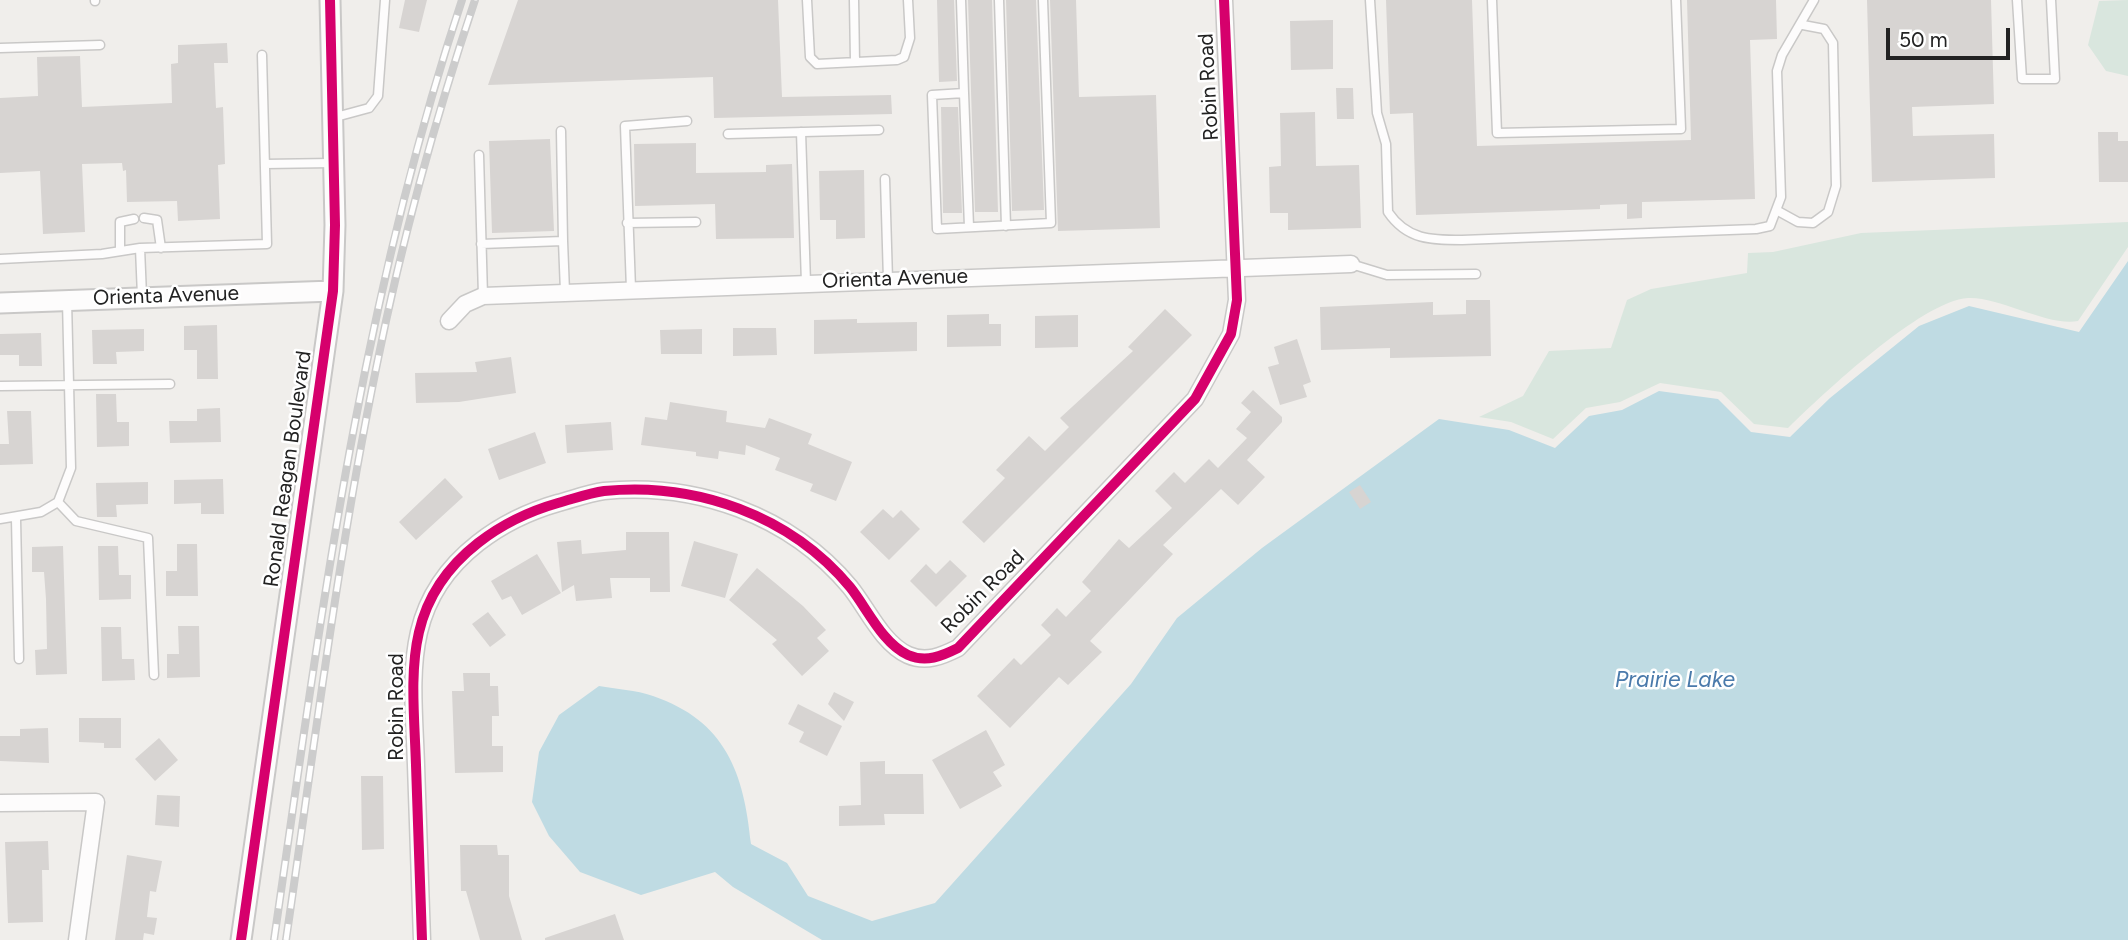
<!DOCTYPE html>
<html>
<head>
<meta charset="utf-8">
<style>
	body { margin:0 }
	#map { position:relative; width:2128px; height:940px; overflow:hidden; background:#f0eeeb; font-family:Figtree,sans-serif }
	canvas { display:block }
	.scale { position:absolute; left:1886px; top:28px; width:124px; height:32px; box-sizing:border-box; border:4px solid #222; border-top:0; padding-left:9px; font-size:21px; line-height:24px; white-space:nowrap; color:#222; -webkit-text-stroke:5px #fff; paint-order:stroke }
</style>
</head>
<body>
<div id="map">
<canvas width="2128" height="940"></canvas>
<div class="scale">50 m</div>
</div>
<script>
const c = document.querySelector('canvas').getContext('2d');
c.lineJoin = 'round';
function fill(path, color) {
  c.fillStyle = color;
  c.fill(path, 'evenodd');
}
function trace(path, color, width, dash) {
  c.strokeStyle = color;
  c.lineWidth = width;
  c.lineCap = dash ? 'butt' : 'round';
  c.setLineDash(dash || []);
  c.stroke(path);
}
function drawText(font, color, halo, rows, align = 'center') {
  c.font = font + ' Figtree,sans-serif';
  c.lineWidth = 5;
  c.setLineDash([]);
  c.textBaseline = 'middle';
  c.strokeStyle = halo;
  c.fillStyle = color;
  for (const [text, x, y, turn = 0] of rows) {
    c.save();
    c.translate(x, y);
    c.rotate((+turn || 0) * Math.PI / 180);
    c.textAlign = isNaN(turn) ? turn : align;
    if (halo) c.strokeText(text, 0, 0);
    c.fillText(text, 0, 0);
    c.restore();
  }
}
fill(new Path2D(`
	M 2128,0 L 2128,76 L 2106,71 L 2088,45 L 2099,1 Z
	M 2128,222 L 2128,247 L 2078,321 C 2049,327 1998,296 1968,298 C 1921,301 1823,394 1788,428 L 1754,424 L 1721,392 L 1660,383 L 1620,402 L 1586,408 L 1553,439 L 1511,422 L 1479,417 L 1523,396 L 1549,351 L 1611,348 L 1627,300 L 1651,289 L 1747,273 L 1748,253 L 1773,252 L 1861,233 Z`), '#d9e6de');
fill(new Path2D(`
	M 2128,261 L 2128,940 L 822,940 L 733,887 L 715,872 L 641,895 L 580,872 L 549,836 L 532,802 L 539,752 L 559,715 L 599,686 C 616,689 636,690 653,696 C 726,721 744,773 751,844 L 787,863 L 808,896 L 872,921 L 935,903 L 1131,684 L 1177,618 L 1262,548 L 1439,419 L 1509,430 L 1555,448 L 1589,416 L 1622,410 L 1659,391 L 1718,399 L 1751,432 L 1790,437 L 1830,398 L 1919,326 L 1969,306 L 2079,332 Z`), '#bfdbe3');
fill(new Path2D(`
	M 405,0 L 427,0 L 419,32 L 399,28 Z
	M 518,0 L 778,0 L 782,97 L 891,95 L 892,114 L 714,118 L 713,77 L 488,85 Z
	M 937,0 L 954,0 L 957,81 L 939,82 Z
	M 968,0 L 992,0 L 998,212 L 975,212 Z
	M 1006,0 L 1036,0 L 1044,210 L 1012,211 Z
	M 1050,0 L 1076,0 L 1079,97 L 1156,95 L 1160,228 L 1058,231 Z
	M 1386,0 L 1472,0 L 1477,146 L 1691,140 L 1687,0 L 1776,0 L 1777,39 L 1750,40 L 1755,199 L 1642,202 L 1642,218 L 1627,219 L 1627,204 L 1600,205 L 1600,209 L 1416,215 L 1413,113 L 1390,114 Z
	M 1867,0 L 1991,0 L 1994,104 L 1912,107 L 1913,136 L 1994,134 L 1995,178 L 1872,182 Z
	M 1333,20 L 1333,69 L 1291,70 L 1290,21 Z
	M 227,43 L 228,63 L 214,63 L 216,108 L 223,107 L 225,164 L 218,165 L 220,219 L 178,221 L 177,201 L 127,202 L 126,170 L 123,171 L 122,163 L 82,164 L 85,232 L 43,234 L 40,171 L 0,173 L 0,98 L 38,96 L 37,57 L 80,56 L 82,107 L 172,103 L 171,64 L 178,63 L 178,45 Z
	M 1336,88 L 1353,88 L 1354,119 L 1337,119 Z
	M 941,107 L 958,107 L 962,213 L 943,213 Z
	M 1315,112 L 1316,166 L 1359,165 L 1361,228 L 1288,230 L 1288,213 L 1270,213 L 1269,167 L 1281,166 L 1280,113 Z
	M 2098,132 L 2118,132 L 2118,141 L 2128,141 L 2128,182 L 2099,182 Z
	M 550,139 L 554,231 L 492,233 L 489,141 Z
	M 696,143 L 696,173 L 766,172 L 766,165 L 792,164 L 794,238 L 716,239 L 715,204 L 635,206 L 634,144 Z
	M 864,170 L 865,238 L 836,239 L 836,220 L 820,220 L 819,171 Z
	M 1466,300 L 1490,300 L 1491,356 L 1390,358 L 1390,348 L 1321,350 L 1320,307 L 1433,302 L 1433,315 L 1466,314 Z
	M 1165,309 L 1192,335 L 984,543 L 962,522 L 1005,478 L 996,470 L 1029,436 L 1045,451 L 1069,427 L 1060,418 L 1133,351 L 1128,347 Z
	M 989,314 L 989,324 L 1001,324 L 1001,346 L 947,347 L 947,315 Z
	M 1078,315 L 1078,347 L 1035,348 L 1035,316 Z
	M 857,319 L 857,323 L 917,322 L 917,351 L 814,354 L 814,320 Z
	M 217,325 L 218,379 L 197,379 L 197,350 L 184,350 L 184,326 Z
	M 733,328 L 776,328 L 777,355 L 733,356 Z
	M 144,329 L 144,351 L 116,352 L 117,364 L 93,364 L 92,330 Z
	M 702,329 L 702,354 L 661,354 L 660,330 Z
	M 41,333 L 42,366 L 19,366 L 19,355 L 0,355 L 0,334 Z
	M 1297,339 L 1311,382 L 1303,385 L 1307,397 L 1280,405 L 1268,367 L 1279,364 L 1274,347 Z
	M 511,357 L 516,393 L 459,402 L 416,403 L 415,373 L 477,372 L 475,362 Z
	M 1253,390 L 1282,417 L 1282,422 L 1247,460 L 1265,477 L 1238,505 L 1221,489 L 1163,545 L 1173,554 L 1090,641 L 1102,652 L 1068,685 L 1059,677 L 1010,728 L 977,696 L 1014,658 L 1021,665 L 1051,635 L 1041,625 L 1057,608 L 1066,617 L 1091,591 L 1082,582 L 1119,539 L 1129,548 L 1172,508 L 1155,491 L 1174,472 L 1185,483 L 1209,459 L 1218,468 L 1247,438 L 1236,429 L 1251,412 L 1241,403 Z
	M 96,394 L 116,394 L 117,422 L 129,422 L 129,446 L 97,447 Z
	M 670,402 L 727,411 L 726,422 L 765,428 L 769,418 L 812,434 L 808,444 L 852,462 L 836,501 L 810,491 L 813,484 L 775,470 L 780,458 L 746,445 L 745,455 L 719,451 L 718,459 L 696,456 L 696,452 L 641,445 L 645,417 L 667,420 Z
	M 220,408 L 221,442 L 170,443 L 169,421 L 197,421 L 197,409 Z
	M 7,411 L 31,411 L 33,464 L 0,465 L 0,444 L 9,444 Z
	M 611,422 L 613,450 L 567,453 L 565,425 Z
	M 535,432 L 546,463 L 499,480 L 488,449 Z
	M 445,478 L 463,497 L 416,540 L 399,522 Z
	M 223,479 L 224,514 L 201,514 L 201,503 L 174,504 L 174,480 Z
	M 148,482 L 148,504 L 116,505 L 117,517 L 97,517 L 96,483 Z
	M 1360,485 L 1371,502 L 1360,509 L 1349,492 Z
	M 883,509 L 893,518 L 901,510 L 920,529 L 889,560 L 860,532 Z
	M 626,532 L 669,532 L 670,592 L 650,592 L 650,578 L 610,578 L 612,598 L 576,601 L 574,585 L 562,592 L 557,542 L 581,540 L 582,554 L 626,550 Z
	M 694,541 L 738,554 L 725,598 L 681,586 Z
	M 177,544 L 197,544 L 198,596 L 166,596 L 166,571 L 177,571 Z
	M 63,546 L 67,674 L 36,675 L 35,650 L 47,649 L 46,599 L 44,572 L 32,572 L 32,547 Z
	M 98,546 L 118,546 L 119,575 L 131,575 L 131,599 L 99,600 Z
	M 537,554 L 561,593 L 522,615 L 511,596 L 502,600 L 491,581 Z
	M 950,560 L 967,576 L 936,607 L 910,581 L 926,564 L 936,574 Z
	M 757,568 L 803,606 L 826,630 L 817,638 L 829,651 L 802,676 L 772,644 L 777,640 L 729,600 Z
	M 488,612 L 506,635 L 490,647 L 472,624 Z
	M 178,626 L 199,626 L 200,677 L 167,678 L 167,654 L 179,654 Z
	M 101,627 L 121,627 L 122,659 L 134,659 L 135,680 L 102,681 Z
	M 463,673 L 490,673 L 490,686 L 498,686 L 499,716 L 492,716 L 492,746 L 503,746 L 503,772 L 455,773 L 452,691 L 464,691 Z
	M 834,692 L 854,702 L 844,721 L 828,704 Z
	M 798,704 L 842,726 L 827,756 L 799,742 L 804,732 L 788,724 Z
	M 79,718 L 121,718 L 121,748 L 104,748 L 104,743 L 79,742 Z
	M 48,728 L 49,763 L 0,761 L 0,736 L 20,736 L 20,729 Z
	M 986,730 L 1005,765 L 993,772 L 1002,786 L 960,809 L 932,760 Z
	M 159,738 L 178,760 L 155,781 L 135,759 Z
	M 885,761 L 885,774 L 923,774 L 924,814 L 884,814 L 885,825 L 839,826 L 839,806 L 861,805 L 860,762 Z
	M 361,776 L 383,776 L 384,849 L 362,850 Z
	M 157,795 L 180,796 L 179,827 L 155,825 Z
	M 48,841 L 49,870 L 42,870 L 43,922 L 8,923 L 5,842 Z
	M 460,845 L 497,845 L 498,855 L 509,855 L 509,896 L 522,940 L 480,940 L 466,891 L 461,891 Z
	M 127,855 L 162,861 L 156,892 L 150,891 L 147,917 L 157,918 L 154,935 L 144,933 L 143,940 L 115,940 Z
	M 615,914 L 624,940 L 545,940 L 545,938 Z`), '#d7d4d2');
const service = new Path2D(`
	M 95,0 L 95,1
	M 807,0 L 810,57 L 817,64 L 897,60 L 904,57 L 910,38 L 908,0
	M 854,0 L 855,62
	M 961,0 L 964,93 L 932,95 L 937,229 L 1051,223 L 1043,0
	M 999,0 L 1006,226
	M 1370,0 L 1377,113 L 1386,144 L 1388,212 C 1407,240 1431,240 1462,240 L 1756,229 L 1770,226 L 1781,197 L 1777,71 L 1782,55 L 1814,0
	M 1492,0 L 1497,133 L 1681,129 L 1676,0
	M 2017,0 L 2022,79 L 2055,79 L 2051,0
	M 0,48 L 100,45
	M 964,93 L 969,227
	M 332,118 L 369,108 L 378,96 L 385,0
	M 801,132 L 806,283
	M 728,134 L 879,130
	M 479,155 L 483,296
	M 265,164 L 332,163
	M 885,179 L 888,280
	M 1778,211 L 1798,222 L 1813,223 L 1828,212 L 1836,186 L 1833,43 L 1824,29 L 1803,25
	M 144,218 L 157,220 L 161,248
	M 627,223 L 696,222
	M 563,241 L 565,292
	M 481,244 L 563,241 L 561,131
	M 120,251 L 120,222 L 134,219
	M 0,259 L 102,254 L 140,248
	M 1351,264 L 1387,275 L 1476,274
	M 631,289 L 625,126 L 687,121
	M 142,296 L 140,248 L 267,244 L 262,55
	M 0,386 L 170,384
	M 58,502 L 71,468 L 67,301
	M 0,519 L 41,512 L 58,502 L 76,521 L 148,538 L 154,675
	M 16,519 L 19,659`);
const minor = new Path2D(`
	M 449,321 L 465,304 L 483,296 L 1351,264
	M 0,803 L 96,802 L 77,940
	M 422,940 C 420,882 418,824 416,765 C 413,677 400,604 478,543 C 501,525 530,511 558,503 C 573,499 589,493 604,491 C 696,482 790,515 850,587 C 867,608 882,643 908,655 C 926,663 942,656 958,648 L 1195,399 L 1231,334 L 1237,300 L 1224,0`);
const tertiary = new Path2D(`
	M 0,303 L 333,291
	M 241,940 L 333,291 L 335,225 L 330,0`);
trace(service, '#c9c8c7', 11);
trace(minor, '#c9c8c7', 19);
trace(tertiary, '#c9c8c7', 23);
trace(service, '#fdfcfc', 8);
trace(minor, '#fdfcfc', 16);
trace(tertiary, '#fdfcfc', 19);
const rail = new Path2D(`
	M 274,940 C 320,623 360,305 462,0
	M 286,940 C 314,748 338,554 377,364 C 402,240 435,119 475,0`);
trace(rail, '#ccc', 8);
trace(rail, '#fff', 5, [16]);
trace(new Path2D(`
	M 241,940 L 333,291 L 335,225 L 330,0
	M 422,940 C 420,882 418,824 416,765 C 413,677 400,604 478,543 C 501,525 530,511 558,503 C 573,499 589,493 604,491 C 696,482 790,515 850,587 C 867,608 882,643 908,655 C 926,663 942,656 958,648 L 1195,399 L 1231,334 L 1237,300 L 1224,0`), '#d6006c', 10);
drawText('21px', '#222', '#fff', [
	["Robin Road",1209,87,-93],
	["Orienta Avenue",895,279,-2],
	["Orienta Avenue",166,296,-2],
	["Ronald Reagan Boulevard",288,469,-82],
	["Robin Road",983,592,-45],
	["Robin Road",397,707,-90]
]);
drawText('italic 23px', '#4a7aab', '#fff', [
	["Prairie Lake",1675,680]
]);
</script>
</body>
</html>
